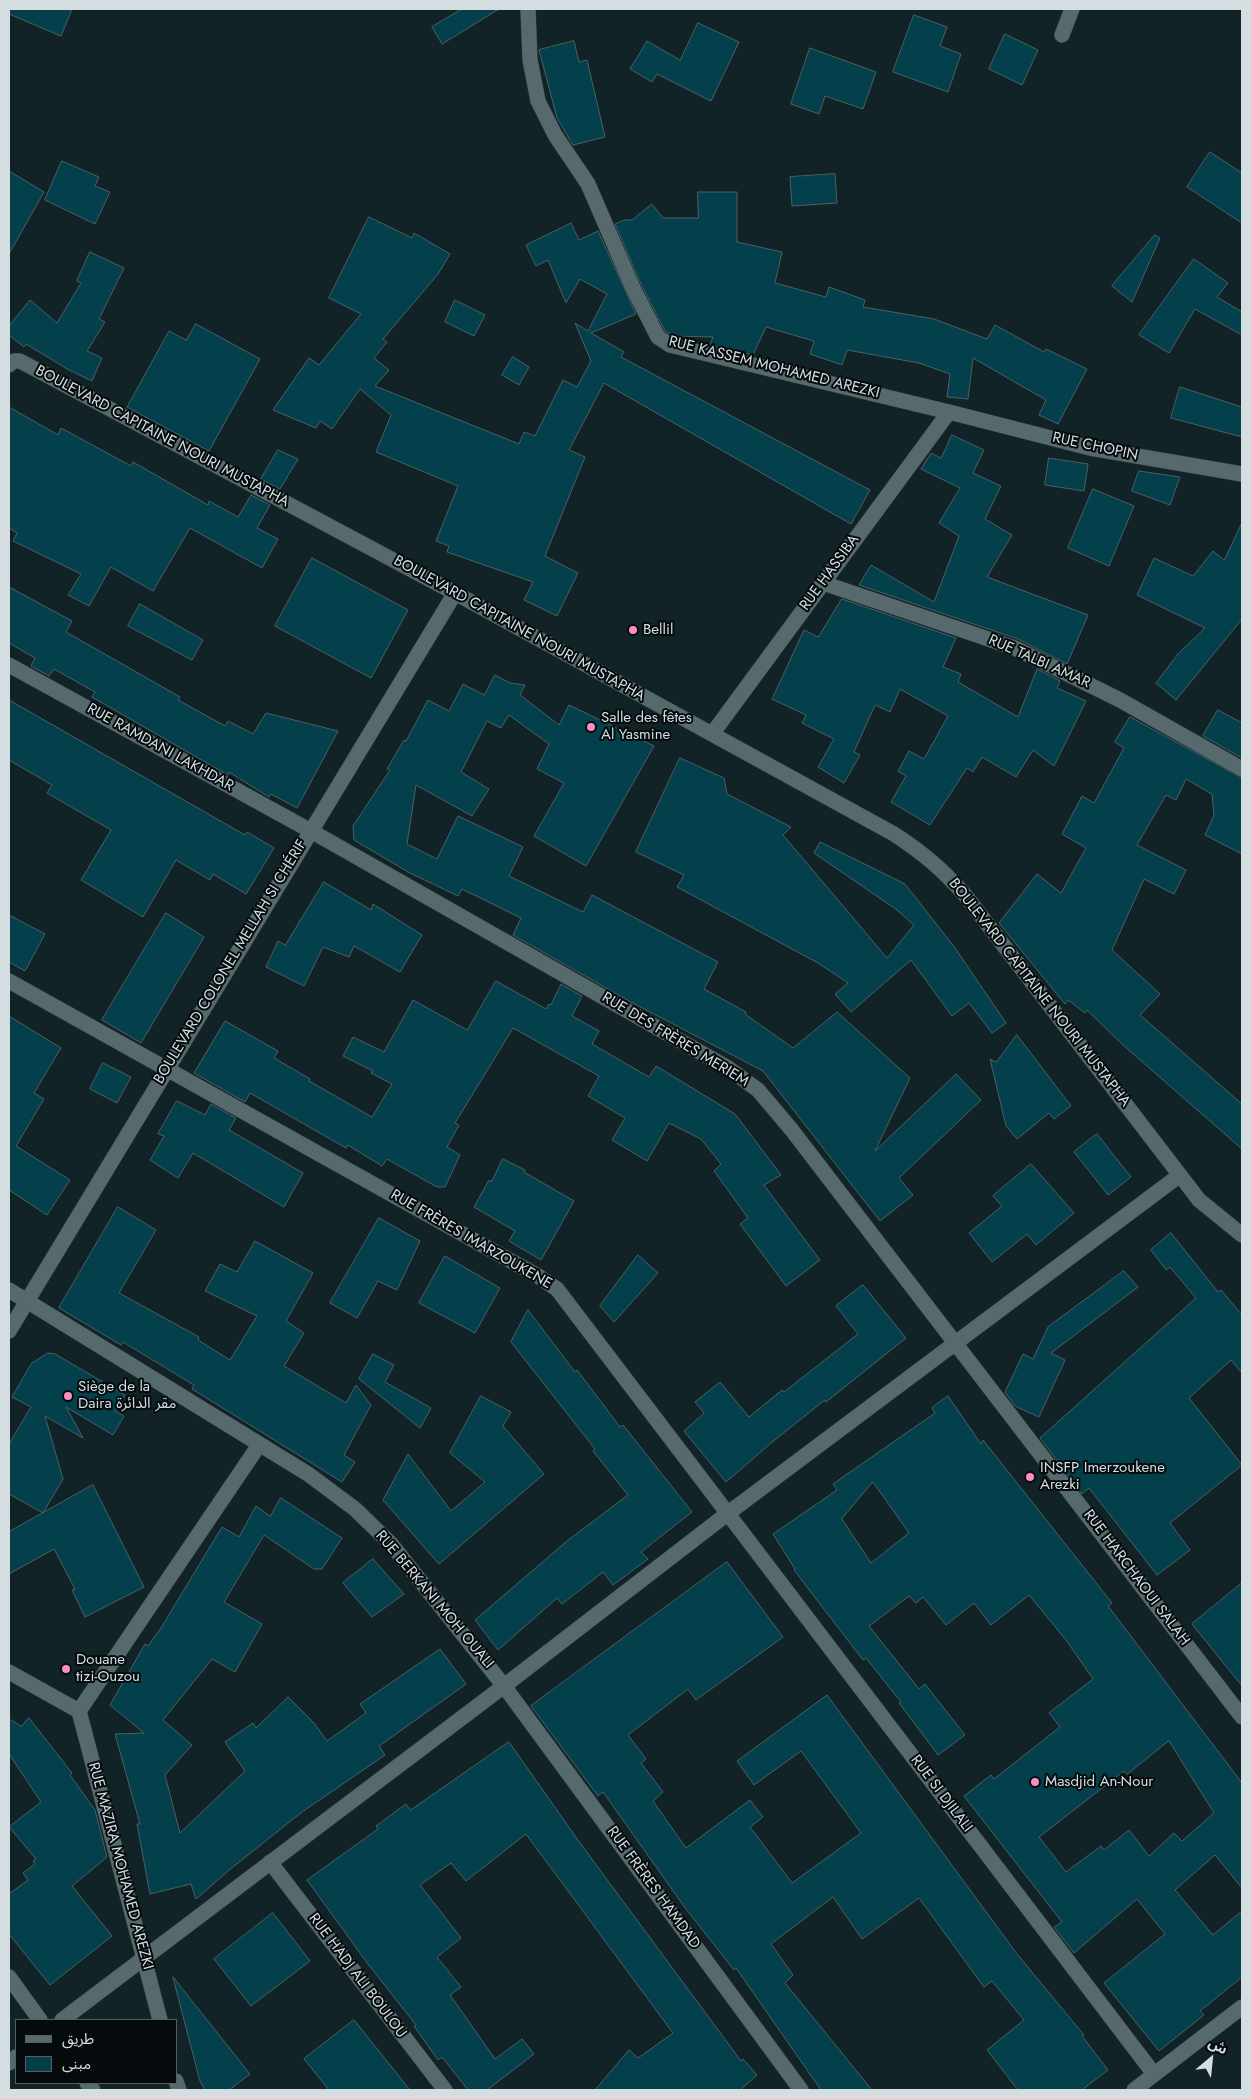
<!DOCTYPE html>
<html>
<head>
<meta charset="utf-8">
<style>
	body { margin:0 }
	#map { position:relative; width:1251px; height:2099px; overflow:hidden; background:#112327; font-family:Jost,"Noto Sans Arabic",sans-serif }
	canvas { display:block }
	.frame { position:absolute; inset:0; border:10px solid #d4dee1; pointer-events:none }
	.legend { position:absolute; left:15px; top:2019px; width:162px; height:65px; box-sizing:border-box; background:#050b0c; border:1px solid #585f61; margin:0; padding:6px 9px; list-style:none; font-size:15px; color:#d4dee1 }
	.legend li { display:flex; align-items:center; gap:10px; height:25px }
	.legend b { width:25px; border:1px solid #585f61 }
	.north { position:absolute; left:1186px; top:2034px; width:50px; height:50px; -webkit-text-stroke:4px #050b0c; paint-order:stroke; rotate:28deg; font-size:14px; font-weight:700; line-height:20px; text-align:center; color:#d4dee1 }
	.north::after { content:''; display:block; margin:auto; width:18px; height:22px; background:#d4dee1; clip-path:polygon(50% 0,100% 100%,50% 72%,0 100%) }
</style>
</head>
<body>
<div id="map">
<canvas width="1251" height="2099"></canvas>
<div class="frame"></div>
<ul class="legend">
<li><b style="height:6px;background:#566a6e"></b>طريق</li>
<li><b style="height:14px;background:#03404b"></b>مبنى</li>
</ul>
<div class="north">ش</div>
</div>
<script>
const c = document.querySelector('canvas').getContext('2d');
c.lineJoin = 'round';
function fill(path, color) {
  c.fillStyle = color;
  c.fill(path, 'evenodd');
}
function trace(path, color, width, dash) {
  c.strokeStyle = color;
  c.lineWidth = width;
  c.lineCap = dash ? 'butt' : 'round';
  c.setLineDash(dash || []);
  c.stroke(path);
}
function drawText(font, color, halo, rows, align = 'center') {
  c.font = font + ' Jost,"Noto Sans Arabic",sans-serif';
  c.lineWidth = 4;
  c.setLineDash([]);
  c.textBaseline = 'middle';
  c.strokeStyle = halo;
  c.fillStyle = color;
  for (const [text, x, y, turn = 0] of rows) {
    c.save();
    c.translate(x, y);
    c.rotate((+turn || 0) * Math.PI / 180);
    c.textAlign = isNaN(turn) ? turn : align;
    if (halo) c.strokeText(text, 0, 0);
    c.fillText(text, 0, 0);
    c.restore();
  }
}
const building = new Path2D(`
	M 9,9 L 72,9 L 61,36 L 9,14 Z
	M 462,9 L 499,9 L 442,44 L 432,27 Z
	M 914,15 L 947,27 L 940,46 L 961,54 L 948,92 L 893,72 Z
	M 698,23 L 739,42 L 711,101 L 657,74 L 652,82 L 630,69 L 647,41 L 680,60 Z
	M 1005,34 L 1038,50 L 1022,85 L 989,69 Z
	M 574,41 L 579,62 L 587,60 L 605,137 L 573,145 L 557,118 L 539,50 Z
	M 810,48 L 876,72 L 863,109 L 825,96 L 819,114 L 791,104 Z
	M 1210,152 L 1242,173 L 1242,223 L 1187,187 Z
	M 62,161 L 99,177 L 95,186 L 110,192 L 95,224 L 45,200 Z
	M 9,171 L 44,192 L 9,254 Z
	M 835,174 L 837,203 L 792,206 L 790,177 Z
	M 698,192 L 737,192 L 737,242 L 782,252 L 775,283 L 826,297 L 829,287 L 865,300 L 863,307 L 934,319 L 987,339 L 995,325 L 1044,352 L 1046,349 L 1087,369 L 1058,424 L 1039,415 L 1046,400 L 973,358 L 968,399 L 947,397 L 950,374 L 919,363 L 847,350 L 842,365 L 810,354 L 814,341 L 766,327 L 753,355 L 710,345 L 713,337 L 674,336 L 665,331 L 641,284 L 615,224 L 624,220 L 632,220 L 652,204 L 663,218 L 698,218 Z
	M 369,217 L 412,238 L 414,233 L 450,254 L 438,274 L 383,339 L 387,342 L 374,358 L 389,370 L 375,386 L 519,444 L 524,432 L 535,436 L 563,380 L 577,387 L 591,361 L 575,323 L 588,331 L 607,294 L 580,279 L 566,303 L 548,260 L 536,266 L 526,245 L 571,223 L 579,240 L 598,231 L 636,314 L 591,333 L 624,352 L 621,357 L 870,490 L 851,524 L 604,383 L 569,450 L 585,457 L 545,556 L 578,573 L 557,616 L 524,600 L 533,582 L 447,552 L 449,546 L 436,541 L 458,486 L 376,452 L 391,415 L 360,389 L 332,429 L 320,421 L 316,428 L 273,410 L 309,358 L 319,365 L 361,314 L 329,298 Z
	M 1155,235 L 1160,238 L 1132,302 L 1112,286 Z
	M 90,252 L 124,268 L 99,319 L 105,322 L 87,351 L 102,358 L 92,381 L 69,370 L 26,344 L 24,347 L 9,335 L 9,326 L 30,300 L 57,323 L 81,283 L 77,281 Z
	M 1194,259 L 1228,283 L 1217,297 L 1242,312 L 1242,335 L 1195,309 L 1169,353 L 1139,335 Z
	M 455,300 L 485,315 L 474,336 L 445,322 Z
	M 196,324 L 260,359 L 209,451 L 127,407 L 169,331 L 186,340 Z
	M 513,357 L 529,367 L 519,385 L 502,375 Z
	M 1180,387 L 1242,407 L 1242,437 L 1171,418 Z
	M 9,407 L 58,435 L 61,428 L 131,466 L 133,462 L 208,505 L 209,501 L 238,517 L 251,495 L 270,505 L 257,528 L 278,539 L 262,568 L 190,528 L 153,591 L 111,567 L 89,606 L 68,595 L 81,574 L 13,541 L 17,533 L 9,528 Z
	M 952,435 L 984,450 L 973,473 L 1001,486 L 985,519 L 1012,535 L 987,577 L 1088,615 L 1067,664 L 1018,639 L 859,585 L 871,565 L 934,602 L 959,536 L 939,523 L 960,488 L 921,469 L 931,453 L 941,458 Z
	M 278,450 L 298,459 L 280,489 L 261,479 Z
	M 1049,458 L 1088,464 L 1084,491 L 1045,485 Z
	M 1139,471 L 1180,477 L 1170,505 L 1132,491 Z
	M 1093,489 L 1134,506 L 1109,566 L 1068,548 Z
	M 1242,523 L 1242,619 L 1176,700 L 1156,683 L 1178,654 L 1205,628 L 1137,595 L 1154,558 L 1193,576 L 1213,551 L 1224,560 Z
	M 312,558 L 408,610 L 371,678 L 275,626 Z
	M 9,587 L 72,621 L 66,632 L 180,697 L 178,700 L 225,726 L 228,721 L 253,734 L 266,713 L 338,731 L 297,808 L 271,794 L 269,797 L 229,772 L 228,775 L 205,762 L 92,697 L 95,692 L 54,669 L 49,676 L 31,666 L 35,658 L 9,643 Z
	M 842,599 L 956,638 L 943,667 L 961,674 L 958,682 L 1018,717 L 1037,669 L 1060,681 L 1057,688 L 1086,701 L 1054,766 L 1033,750 L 1016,777 L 982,757 L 973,772 L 967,768 L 930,825 L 891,802 L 906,776 L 898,771 L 909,751 L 924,759 L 948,716 L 900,689 L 890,712 L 875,705 L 854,752 L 860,755 L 844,783 L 818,767 L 834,739 L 802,723 L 806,715 L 772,699 L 804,630 L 818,637 Z
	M 140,604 L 203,640 L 192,660 L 128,626 Z
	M 495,675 L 510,683 L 525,685 L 520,695 L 559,725 L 569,705 L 654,746 L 586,866 L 534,836 L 564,783 L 537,769 L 549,744 L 509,715 L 501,728 L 487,721 L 461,772 L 489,789 L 472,816 L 416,785 L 407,844 L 437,859 L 458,816 L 523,847 L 509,876 L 583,912 L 592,895 L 718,962 L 704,989 L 746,1012 L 745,1014 L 793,1048 L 837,1012 L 910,1078 L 875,1151 L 956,1074 L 981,1100 L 899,1178 L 913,1195 L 880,1221 L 763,1071 L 629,1001 L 513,935 L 521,918 L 462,889 L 458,896 L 408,872 L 354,840 L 353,826 L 390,770 L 387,769 L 404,740 L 406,741 L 428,700 L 449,711 L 463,684 L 484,695 Z
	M 9,700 L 245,835 L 247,832 L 274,848 L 246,894 L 213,874 L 210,880 L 176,860 L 143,917 L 81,880 L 111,830 L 47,793 L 52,785 L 9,760 Z
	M 1218,710 L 1242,723 L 1242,758 L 1203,736 Z
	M 1130,717 L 1242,778 L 1242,854 L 1205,835 L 1214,815 L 1212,794 L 1186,779 L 1176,800 L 1166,795 L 1137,845 L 1186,870 L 1174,894 L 1144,879 L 1112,950 L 1160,994 L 1140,1015 L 1242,1104 L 1242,1149 L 1123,1045 L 1087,1010 L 1085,1013 L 1068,1000 L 1065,1004 L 999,923 L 1037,874 L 1061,893 L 1086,848 L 1062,834 L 1082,796 L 1094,803 L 1124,748 L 1115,742 Z
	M 680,758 L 724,778 L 727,794 L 791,827 L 783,835 L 887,958 L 914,925 L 897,910 L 814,853 L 820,842 L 905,884 L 955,948 L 1006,1023 L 992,1033 L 969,1003 L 952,1016 L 911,960 L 851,1012 L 835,994 L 848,983 L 818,963 L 677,887 L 684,875 L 636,852 Z
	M 324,882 L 371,910 L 373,904 L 422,935 L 400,972 L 354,946 L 349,957 L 323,947 L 304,986 L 266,967 L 278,941 L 285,945 Z
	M 166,913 L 204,937 L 141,1043 L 102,1020 Z
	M 9,915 L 45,934 L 25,971 L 9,962 Z
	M 496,981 L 546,1009 L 549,1004 L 551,1005 L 561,984 L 582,996 L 572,1016 L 599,1031 L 592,1044 L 649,1077 L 656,1066 L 735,1114 L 781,1175 L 764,1185 L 820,1260 L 786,1286 L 740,1224 L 748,1218 L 714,1171 L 721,1164 L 701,1139 L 669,1123 L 647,1161 L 612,1140 L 625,1118 L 588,1096 L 599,1076 L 513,1028 L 455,1123 L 459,1125 L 447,1147 L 460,1155 L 445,1187 L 437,1187 L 387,1159 L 382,1166 L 348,1145 L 346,1148 L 250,1093 L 245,1102 L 194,1073 L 225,1021 L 278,1051 L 274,1058 L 310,1079 L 309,1081 L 372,1117 L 392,1084 L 371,1073 L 373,1071 L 343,1056 L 353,1037 L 384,1052 L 413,1000 L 467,1030 Z
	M 9,1016 L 61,1048 L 34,1093 L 44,1099 L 16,1146 L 70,1180 L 47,1215 L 9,1190 Z
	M 1017,1035 L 1071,1106 L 1054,1119 L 1049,1113 L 1017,1139 L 1006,1126 L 990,1059 L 996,1062 Z
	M 103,1063 L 131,1077 L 117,1103 L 90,1089 Z
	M 177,1101 L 205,1115 L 211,1104 L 236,1118 L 229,1130 L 303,1173 L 284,1207 L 193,1153 L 178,1178 L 150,1160 L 164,1136 L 158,1134 Z
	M 1097,1134 L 1131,1177 L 1108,1195 L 1074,1152 Z
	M 503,1159 L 525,1170 L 524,1172 L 574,1201 L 541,1260 L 509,1241 L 515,1231 L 474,1207 L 489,1180 L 491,1182 Z
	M 1031,1164 L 1074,1213 L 1036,1245 L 1027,1234 L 992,1262 L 969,1233 L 1002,1206 L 993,1196 Z
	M 118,1207 L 156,1230 L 119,1293 L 199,1337 L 198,1340 L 230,1360 L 257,1316 L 205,1291 L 220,1264 L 237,1272 L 255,1241 L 313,1273 L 286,1321 L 304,1333 L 284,1366 L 346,1403 L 356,1385 L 371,1405 L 344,1455 L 355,1462 L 342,1482 L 192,1389 L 194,1385 L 123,1342 L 121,1345 L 59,1308 Z
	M 379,1218 L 420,1241 L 397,1290 L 378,1281 L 357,1318 L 330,1303 Z
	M 1171,1233 L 1218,1292 L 1221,1290 L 1242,1315 L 1242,1373 L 1231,1360 L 1189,1398 L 1242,1465 L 1170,1523 L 1190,1550 L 1157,1575 L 1089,1488 L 1082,1494 L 1040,1438 L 1196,1298 L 1170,1267 L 1166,1270 L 1151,1250 Z
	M 638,1255 L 658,1273 L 614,1322 L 600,1306 Z
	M 445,1256 L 500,1288 L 475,1333 L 419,1303 Z
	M 1124,1271 L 1138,1287 L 1051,1353 L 1065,1360 L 1039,1417 L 1015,1406 L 1005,1392 L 1023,1354 L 1033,1359 L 1048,1327 Z
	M 863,1285 L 906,1338 L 826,1402 L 825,1400 L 771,1443 L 726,1482 L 684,1431 L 704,1413 L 695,1402 L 720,1382 L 749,1417 L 782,1390 L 784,1392 L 858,1334 L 836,1306 Z
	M 528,1310 L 575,1372 L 577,1370 L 620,1427 L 623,1425 L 692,1512 L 641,1552 L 648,1559 L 613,1585 L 603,1572 L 562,1604 L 557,1598 L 498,1650 L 475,1620 L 567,1541 L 628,1495 L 593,1451 L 595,1449 L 511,1342 Z
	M 48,1353 L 55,1354 L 125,1395 L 115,1411 L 124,1416 L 113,1435 L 66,1407 L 83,1438 L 45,1416 L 63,1479 L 43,1513 L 9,1494 L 9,1444 L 31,1407 L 12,1397 L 31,1364 Z
	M 373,1354 L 394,1365 L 385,1382 L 431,1408 L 420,1428 L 359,1379 Z
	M 481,1396 L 511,1412 L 503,1426 L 544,1474 L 439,1564 L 383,1500 L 408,1454 L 451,1511 L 485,1482 L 450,1453 Z
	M 948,1396 L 981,1444 L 983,1440 L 1112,1603 L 1108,1606 L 1242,1783 L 1242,1888 L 1215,1855 L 1175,1890 L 1213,1935 L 1242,1911 L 1242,1977 L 1200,2011 L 1204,2015 L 1159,2051 L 1104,1983 L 1165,1934 L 1137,1899 L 1074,1953 L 1054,1927 L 1062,1922 L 964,1796 L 991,1775 L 994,1779 L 1060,1727 L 1049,1713 L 1093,1679 L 1066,1640 L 1029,1595 L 991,1625 L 974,1603 L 946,1625 L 923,1597 L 916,1603 L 909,1596 L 869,1626 L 919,1689 L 925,1684 L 965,1735 L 938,1755 L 899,1703 L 901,1702 L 866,1658 L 863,1660 L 794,1570 L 795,1569 L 773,1534 L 837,1490 L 833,1484 L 935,1413 L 932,1408 ZM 873,1482 L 909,1533 L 871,1563 L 842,1519 ZM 1169,1741 L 1214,1813 L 1182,1841 L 1174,1833 L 1149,1856 L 1129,1830 L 1104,1850 L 1101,1846 L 1066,1872 L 1039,1837 L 1124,1771 L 1127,1774 Z
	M 93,1485 L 144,1587 L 85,1617 L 72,1590 L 75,1589 L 54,1549 L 9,1574 L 9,1532 Z
	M 281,1498 L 342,1538 L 322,1569 L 314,1569 L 264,1535 L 224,1602 L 262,1624 L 235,1672 L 212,1659 L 163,1720 L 192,1745 L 165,1775 L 180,1833 L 245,1771 L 225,1742 L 253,1723 L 256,1728 L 288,1697 L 314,1723 L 327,1741 L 366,1713 L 360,1704 L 440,1649 L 466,1684 L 379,1746 L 385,1755 L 302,1812 L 228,1871 L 196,1899 L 191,1884 L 150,1894 L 137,1824 L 140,1824 L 115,1734 L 144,1733 L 110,1705 L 145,1644 L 148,1646 L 161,1628 L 222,1527 L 239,1537 L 256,1506 L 270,1516 Z
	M 373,1559 L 404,1594 L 372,1617 L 343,1583 Z
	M 727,1562 L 783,1637 L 696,1700 L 688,1689 L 628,1735 L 646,1759 L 641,1763 L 663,1792 L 653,1801 L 686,1848 L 750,1800 L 763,1817 L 750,1827 L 792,1883 L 861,1833 L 801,1751 L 754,1785 L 737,1761 L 827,1695 L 1017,1954 L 1084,2035 L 1082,2036 L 1108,2070 L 1082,2090 L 1018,2090 L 987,2050 L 1024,2020 L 992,1981 L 984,1987 L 919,1898 L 862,1939 L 833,1897 L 771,1944 L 793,1975 L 785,1983 L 872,2090 L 821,2090 L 736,1968 L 734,1970 L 686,1909 L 603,1792 L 598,1796 L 531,1706 Z
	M 1242,1583 L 1242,1686 L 1192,1624 Z
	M 29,1718 L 72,1773 L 70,1775 L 95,1810 L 107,1857 L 72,1886 L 112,1936 L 50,1985 L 9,1934 L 9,1894 L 28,1880 L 23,1873 L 35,1864 L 33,1861 L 36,1859 L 9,1827 L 41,1802 L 9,1754 L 9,1719 L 21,1726 Z
	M 509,1742 L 580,1843 L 741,2061 L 743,2059 L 757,2075 L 740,2090 L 595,2090 L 629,2050 L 638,2058 L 673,2033 L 526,1834 L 466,1881 L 451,1863 L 420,1885 L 461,1938 L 437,1957 L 461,1987 L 450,1995 L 495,2059 L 522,2039 L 534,2054 L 487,2090 L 468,2090 L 442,2057 L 438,2060 L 414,2026 L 416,2025 L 368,1964 L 307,1880 L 378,1829 L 376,1826 L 406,1804 L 410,1810 Z
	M 273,1913 L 310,1961 L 251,2006 L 214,1959 Z
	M 173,1977 L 250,2074 L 229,2090 L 205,2090 L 200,2081 Z
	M 354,2020 L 410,2090 L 329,2090 L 304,2059 Z`);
fill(building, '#03404b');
trace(building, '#4c6064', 1);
const minor = new Path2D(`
	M 528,9 L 530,60 L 538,101 L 555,135 L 588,184 L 633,288 L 658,337 L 670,345 L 949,412 L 1090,448 L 1242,474
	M 1062,35 L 1072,9
	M 9,365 L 14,361 L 20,361 L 455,593 L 894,834 C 923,853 942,869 965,895 L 1199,1200 L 1242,1235
	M 823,583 L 1015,648 L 1120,700 L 1242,769
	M 9,665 L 311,831 L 728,1068 L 758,1090 L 791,1129 L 1242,1717
	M 712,734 L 949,412
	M 9,981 L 538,1276 L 557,1289 L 1154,2074
	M 9,1290 L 308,1474 L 355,1509 L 391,1544 L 504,1686 L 801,2090
	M 9,1331 L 455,593
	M 9,1672 L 79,1711
	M 79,1711 L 259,1445
	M 79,1711 L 160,2020
	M 270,1862 L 445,2090
	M 9,1977 L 40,2020
	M 62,2020 L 504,1686 L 727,1514 L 1180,1175
	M 9,2063 L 16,2057
	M 176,2081 L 179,2090
	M 87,2083 L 93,2090
	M 1134,2090 L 1242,2007`);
trace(minor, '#333e41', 16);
trace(minor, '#566a6e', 15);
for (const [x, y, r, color] of [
	[633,630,5,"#fd8ec0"],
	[591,727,5,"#fd8ec0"],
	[68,1396,5,"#fd8ec0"],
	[1030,1477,5,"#fd8ec0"],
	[66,1669,5,"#fd8ec0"],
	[1035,1782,5,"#fd8ec0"]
]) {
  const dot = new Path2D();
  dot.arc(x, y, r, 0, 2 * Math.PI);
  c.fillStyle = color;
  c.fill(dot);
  trace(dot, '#050b0c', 2);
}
drawText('15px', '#d4dee1', '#050b0c', [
	["RUE KASSEM MOHAMED AREZKI",774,368,14],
	["BOULEVARD CAPITAINE NOURI MUSTAPHA",162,437,28],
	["RUE CHOPIN",1095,447,12],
	["RUE HASSIBA",830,573,-54],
	["BOULEVARD CAPITAINE NOURI MUSTAPHA",519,629,29],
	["RUE TALBI AMAR",1039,662,24],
	["RUE RAMDANI LAKHDAR",160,748,29],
	["BOULEVARD COLONEL MELLAH SI CHÉRIF",231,962,-59],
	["BOULEVARD CAPITAINE NOURI MUSTAPHA",1039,993,52],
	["RUE DES FRÈRES MERIEM",675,1040,31],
	["RUE FRÈRES IMARZOUKENE",471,1240,30],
	["RUE HARCHAOUI SALAH",1136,1578,53],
	["RUE BERKANI MOH OUALI",434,1600,50],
	["RUE SI DJILALI",941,1794,53],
	["RUE MAZIRA MOHAMED AREZKI",120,1866,75],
	["RUE FRÈRES HAMDAD",653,1888,54],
	["RUE HADJ ALI BOULOU",357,1976,53]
]);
drawText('15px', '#d4dee1', '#050b0c', [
	["Bellil",643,630],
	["Salle des fêtes",601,718],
	["Al Yasmine",601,735],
	["Siège de la",78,1387],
	["Daira مقر الدائرة",78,1404],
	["INSFP Imerzoukene",1040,1468],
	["Arezki",1040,1485],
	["Douane",76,1660],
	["tizi-Ouzou",76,1677],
	["Masdjid An-Nour",1045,1782]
], 'left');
</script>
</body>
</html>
